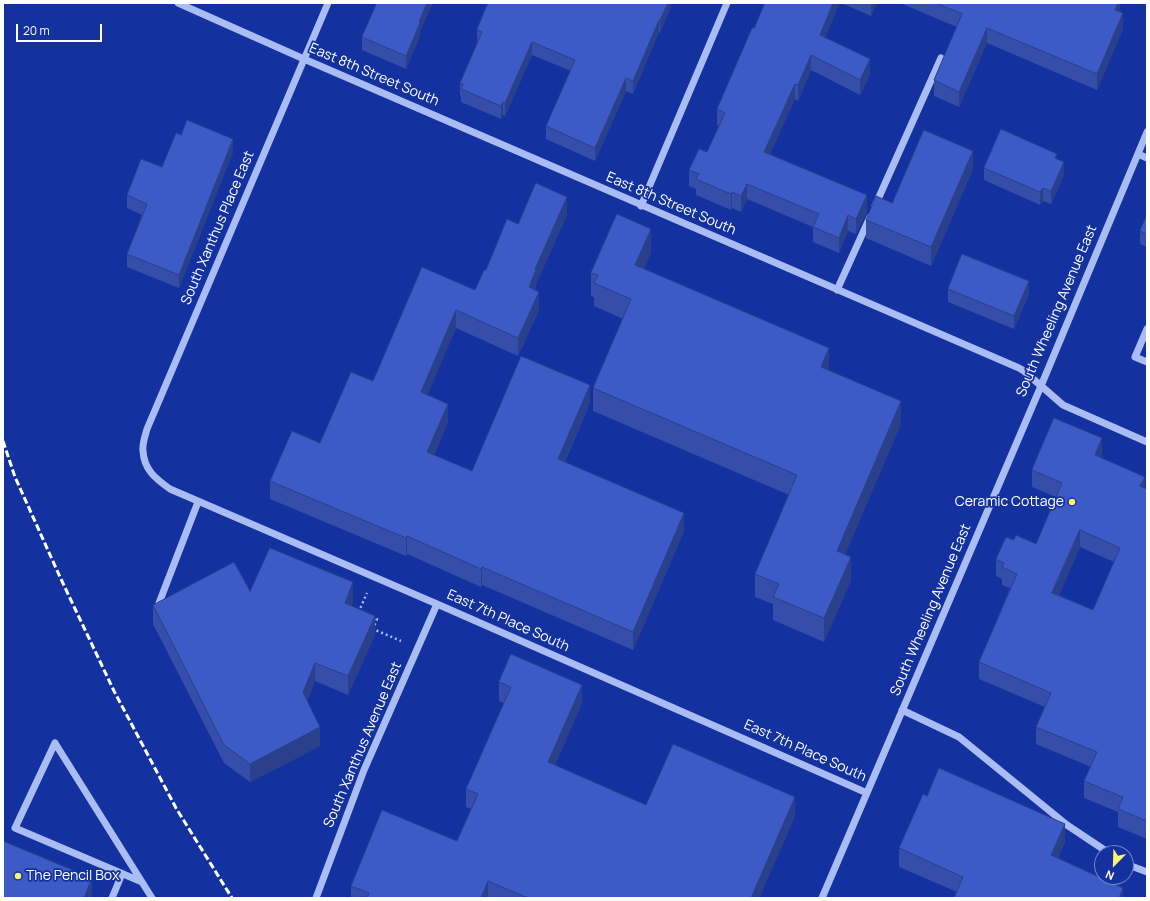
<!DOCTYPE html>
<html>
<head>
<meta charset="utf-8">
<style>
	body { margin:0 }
	#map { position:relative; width:1150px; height:901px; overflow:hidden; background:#13329f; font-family:Manrope,sans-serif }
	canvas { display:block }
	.frame { position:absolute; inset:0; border:4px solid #fff; pointer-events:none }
	.north { position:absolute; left:1094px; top:845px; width:40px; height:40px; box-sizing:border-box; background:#13329f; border:1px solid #7184c5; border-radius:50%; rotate:203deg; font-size:11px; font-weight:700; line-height:16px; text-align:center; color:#fff }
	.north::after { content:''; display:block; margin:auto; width:14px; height:18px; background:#fff46d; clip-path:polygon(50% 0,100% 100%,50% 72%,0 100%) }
	.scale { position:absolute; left:16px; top:24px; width:86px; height:18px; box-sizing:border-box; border:2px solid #fff; border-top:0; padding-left:5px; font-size:12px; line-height:14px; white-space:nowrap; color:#fff; -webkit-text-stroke:3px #13329f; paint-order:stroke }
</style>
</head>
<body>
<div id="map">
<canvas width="1150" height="901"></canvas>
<div class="frame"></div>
<div class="north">N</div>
<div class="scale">20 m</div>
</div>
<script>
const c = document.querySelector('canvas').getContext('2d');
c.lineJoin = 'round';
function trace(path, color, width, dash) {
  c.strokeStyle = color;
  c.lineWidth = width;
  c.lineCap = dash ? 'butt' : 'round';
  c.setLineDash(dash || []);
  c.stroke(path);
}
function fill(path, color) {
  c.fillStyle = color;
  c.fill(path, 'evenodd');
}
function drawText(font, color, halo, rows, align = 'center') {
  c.font = font + ' Manrope,sans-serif';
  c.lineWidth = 3.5;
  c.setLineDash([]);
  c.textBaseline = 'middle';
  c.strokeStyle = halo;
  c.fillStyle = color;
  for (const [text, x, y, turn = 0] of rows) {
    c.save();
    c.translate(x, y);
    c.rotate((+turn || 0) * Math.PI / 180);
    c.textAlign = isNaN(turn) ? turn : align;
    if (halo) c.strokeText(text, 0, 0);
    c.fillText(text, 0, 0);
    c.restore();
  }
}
trace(new Path2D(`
	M 360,612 L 359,611 L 367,593
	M 372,617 L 377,619 L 373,629 L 401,641`), '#aabcf4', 2.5, [2, 3]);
trace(new Path2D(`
	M 178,3 L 304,59 L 1019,368 L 1024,371 L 1063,405 L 1147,442
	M 328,3 L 147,429 C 145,436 142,444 143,451 C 144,470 156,479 170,489 L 437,604 L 867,793
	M 1138,154 L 1147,158
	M 641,206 L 727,3
	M 875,206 L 941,58
	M 837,290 L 870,217
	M 1147,329 L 1135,357 L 1147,362
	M 159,603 L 198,502
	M 902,710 L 959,737 L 1067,825 L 1109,853
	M 55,743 L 15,828 L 142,882
	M 55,743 L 152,898
	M 1126,864 L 1147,872
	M 112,898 L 122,874
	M 316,898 L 364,770 L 437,604
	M 822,898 L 1041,386 L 1147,132`), '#aabcf4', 7);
trace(new Path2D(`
	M 3,441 L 15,477 L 60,577 L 114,691 L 176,808 L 232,898`), '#fff', 3, [7, 3]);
fill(new Path2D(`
	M 671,3 L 671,7 L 660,33 L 659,32 L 633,94 L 626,91 L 595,161 L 546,139 L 546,126 L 571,71 L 532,55 L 505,116 L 503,115 L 501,119 L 461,102 L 461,96 L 460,96 L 460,83 L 477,43 L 477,30 Z
	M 841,3 L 877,3 L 871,16 Z
	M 900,3 L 1120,3 L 1120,13 L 1123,29 L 1097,90 L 987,43 L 959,107 L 934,96 L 934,80 L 957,27 Z
	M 754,28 L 825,38 L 870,75 L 860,95 L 811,70 L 798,101 L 795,99 L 770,154 L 867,211 L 856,234 L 848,231 L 839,253 L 813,242 L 813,227 L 747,199 L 741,212 L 732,208 L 731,210 L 696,195 L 696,189 L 689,186 L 689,170 L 707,152 L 719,126 L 717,125 L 717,109 Z
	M 420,32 L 420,36 L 406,69 L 362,50 L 362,37 Z
	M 181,135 L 233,152 L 179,288 L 127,267 L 127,254 L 142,215 L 127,208 L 127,195 L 162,167 Z
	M 1057,159 L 1064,175 L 1051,204 L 1043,201 L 1040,205 L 984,180 L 984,168 Z
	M 973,169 L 931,266 L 866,238 L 866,220 L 892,203 Z
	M 567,215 L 536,284 L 536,288 L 535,290 L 539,310 L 518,356 L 456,328 L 427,395 L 448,422 L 434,455 L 472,471 L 590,403 L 565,462 L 684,531 L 633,650 L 482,585 L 481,587 L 407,554 L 406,556 L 270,499 L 270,481 L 320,443 L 373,381 L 475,290 L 486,270 L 518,224 Z
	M 1147,215 L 1147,247 L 1140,244 L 1140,231 Z
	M 651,252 L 644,269 L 829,371 L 901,424 L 845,554 L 851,580 L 824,642 L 773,620 L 773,604 L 755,597 L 755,574 L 789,495 L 593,411 L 593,388 L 623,319 L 594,306 L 594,297 L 591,296 L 591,273 Z
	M 948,289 L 1029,294 L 1014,329 L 948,302 Z
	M 1102,455 L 1101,458 L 1147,489 L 1147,839 L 1118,827 L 1118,812 L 1084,798 L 1084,781 L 1091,767 L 1036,744 L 1036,727 L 1045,707 L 979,679 L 979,662 L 1010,588 L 1002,585 L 1002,579 L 996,576 L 996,559 L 1014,540 L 1036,544 L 1056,497 L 1032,487 L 1032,470 ZM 1080,547 L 1114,562 L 1093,610 L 1059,595 Z
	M 250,591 L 353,601 L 351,606 L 375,635 L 348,695 L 315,681 L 307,701 L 320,746 L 250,782 L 224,763 L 153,624 L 153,605 Z
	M 499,682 L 582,703 L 555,765 L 646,805 L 795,816 L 759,898 L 351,898 L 351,886 L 457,841 L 471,809 L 466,807 L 466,789 L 504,703 L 499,701 Z
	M 927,796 L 1065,842 L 1058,858 L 1123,898 L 957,892 L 899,867 L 899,848 Z`), '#344eaa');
fill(new Path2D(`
	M 427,3 L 433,3 L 420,32 L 420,36 L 406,69 L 406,56 L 419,22 Z
	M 668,3 L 671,3 L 671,7 L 660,33 L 660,20 Z
	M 833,3 L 840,3 L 820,50 L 820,35 Z
	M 871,3 L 877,3 L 871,16 Z
	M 1118,3 L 1120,3 L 1120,13 L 1115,10 Z
	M 1123,13 L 1123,29 L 1097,90 L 1097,74 Z
	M 659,20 L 659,32 L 633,94 L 633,81 Z
	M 987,28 L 987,43 L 959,107 L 959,92 Z
	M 532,42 L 532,55 L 505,116 L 505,103 Z
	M 811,55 L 811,70 L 798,101 L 798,85 Z
	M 870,59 L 870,75 L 860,95 L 860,80 Z
	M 626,78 L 626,91 L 595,161 L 595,148 Z
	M 795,84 L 795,99 L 764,167 L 764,152 Z
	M 503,102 L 503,115 L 501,119 L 501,106 Z
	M 233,139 L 233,152 L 179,288 L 179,275 Z
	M 973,151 L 973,169 L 931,266 L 931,247 Z
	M 1064,162 L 1064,175 L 1051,204 L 1051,191 Z
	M 747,184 L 747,199 L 741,212 L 741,196 Z
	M 1043,188 L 1043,201 L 1040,205 L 1040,192 Z
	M 732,192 L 732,208 L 731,210 L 731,194 Z
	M 867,195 L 867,211 L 856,234 L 856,219 Z
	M 567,197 L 567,215 L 536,284 L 536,288 L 529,305 L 529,287 L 535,269 Z
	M 848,215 L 848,231 L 839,253 L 839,238 Z
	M 651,229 L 651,252 L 635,288 L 635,265 Z
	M 1029,281 L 1029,294 L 1014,329 L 1014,316 Z
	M 539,292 L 539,310 L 518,356 L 518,338 Z
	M 456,310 L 456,328 L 421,410 L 421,392 Z
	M 829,348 L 829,371 L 821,367 Z
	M 590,385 L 590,403 L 558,477 L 558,459 Z
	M 901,401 L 901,424 L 837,574 L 837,551 Z
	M 448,404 L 448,422 L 427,470 L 427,452 Z
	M 1102,438 L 1102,455 L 1095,472 L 1095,455 Z
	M 1145,477 L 1145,494 L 1140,486 Z
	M 684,513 L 684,531 L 633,650 L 633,632 Z
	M 1080,530 L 1080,547 L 1052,610 L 1052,593 Z
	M 407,536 L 407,554 L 406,556 L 406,538 Z
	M 851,557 L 851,580 L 824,642 L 824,618 Z
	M 482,567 L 482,585 L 481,587 L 481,569 Z
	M 353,582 L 353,601 L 345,621 L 345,603 Z
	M 375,616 L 375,635 L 348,695 L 348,676 Z
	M 315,663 L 315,681 L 303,711 L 303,692 Z
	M 582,685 L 582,703 L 548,781 L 548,762 Z
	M 320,727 L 320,746 L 250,782 L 250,764 Z
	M 795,797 L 795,816 L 759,898 L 751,898 Z
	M 1065,824 L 1065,842 L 1051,874 L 1051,855 Z
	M 92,878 L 92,898 L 84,898 Z
	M 488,881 L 488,898 L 481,898 Z
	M 1123,888 L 1123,898 L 1119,898 Z`), '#2a408b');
const building = new Path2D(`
	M 377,3 L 427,3 L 419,22 L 420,23 L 406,56 L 362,37 Z
	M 488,3 L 668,3 L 660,20 L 659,20 L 633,81 L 626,78 L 595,148 L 546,126 L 575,60 L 532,42 L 505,103 L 503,102 L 501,106 L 461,89 L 463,84 L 460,83 L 482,32 L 477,30 Z
	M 765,3 L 833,3 L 820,35 L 870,59 L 860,80 L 811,55 L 798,85 L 795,84 L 764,152 L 867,195 L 856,219 L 848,215 L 839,238 L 813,227 L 819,214 L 747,184 L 741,196 L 732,192 L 731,194 L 696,179 L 699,174 L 689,170 L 699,149 L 707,152 L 725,113 L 717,109 L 752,28 L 754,28 Z
	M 936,3 L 1118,3 L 1115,10 L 1123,13 L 1097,74 L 987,28 L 959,92 L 934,80 L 962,14 Z
	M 187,120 L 233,139 L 179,275 L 127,254 L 147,204 L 127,195 L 141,159 L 162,167 L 176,133 L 181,135 Z
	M 1001,129 L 1057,154 L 1055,158 L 1064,162 L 1051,191 L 1043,188 L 1040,192 L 984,168 Z
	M 924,130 L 973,151 L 931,247 L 866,220 L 876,196 L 892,203 Z
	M 536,183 L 567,197 L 535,269 L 536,270 L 529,287 L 539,292 L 518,338 L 456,310 L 421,392 L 448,404 L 427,452 L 472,471 L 521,356 L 590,385 L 558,459 L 684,513 L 633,632 L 482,567 L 481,569 L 407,536 L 406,538 L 270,481 L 292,431 L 320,443 L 351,372 L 373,381 L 422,267 L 475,290 L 484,270 L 486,270 L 507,219 L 518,224 Z
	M 617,214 L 651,229 L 635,265 L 829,348 L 821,367 L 901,401 L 837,551 L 851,557 L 824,618 L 773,597 L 779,584 L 755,574 L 797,475 L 593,388 L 631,299 L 594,283 L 598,275 L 591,273 Z
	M 1147,215 L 1147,234 L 1140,231 Z
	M 962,254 L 1029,281 L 1014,316 L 948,289 Z
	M 1054,418 L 1102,438 L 1095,455 L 1145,477 L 1140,486 L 1147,489 L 1147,821 L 1118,809 L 1123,797 L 1084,781 L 1097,752 L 1036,727 L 1051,693 L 979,662 L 1017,574 L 1002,567 L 1004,563 L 996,559 L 1006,537 L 1014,540 L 1016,535 L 1036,544 L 1062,483 L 1032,470 ZM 1080,530 L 1120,548 L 1093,610 L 1052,593 Z
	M 270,548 L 353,582 L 345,603 L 375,616 L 348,676 L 315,663 L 303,692 L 320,727 L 250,764 L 224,745 L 153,605 L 234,562 L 250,591 Z
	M 511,654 L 582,685 L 548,762 L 646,805 L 673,744 L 795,797 L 751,898 L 528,898 L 488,881 L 481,898 L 367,898 L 369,893 L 351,886 L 382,810 L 457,841 L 478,794 L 466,789 L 511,687 L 499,682 Z
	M 939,768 L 1065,824 L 1051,855 L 1123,888 L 1119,898 L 954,898 L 963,877 L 899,848 L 923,794 L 927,796 Z
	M 3,841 L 92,878 L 84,898 L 3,898 Z`);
fill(building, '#3c5bc6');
trace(building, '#2a408b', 1);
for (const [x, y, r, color] of [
	[1072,502,4,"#fff46d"],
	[18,876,4,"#fff46d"]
]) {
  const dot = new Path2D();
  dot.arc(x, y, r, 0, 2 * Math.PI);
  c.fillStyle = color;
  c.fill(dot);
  trace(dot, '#13329f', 1.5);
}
drawText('14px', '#fff', '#13329f', [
	["East 8th Street South",374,75,23],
	["East 8th Street South",671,204,23],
	["South Xanthus Place East",218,228,-67],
	["South Wheeling Avenue East",1057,311,-67],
	["South Wheeling Avenue East",931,610,-67],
	["East 7th Place South",508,621,24],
	["South Xanthus Avenue East",363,745,-67],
	["East 7th Place South",805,751,24]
]);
drawText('14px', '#fff', '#13329f', [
	["Ceramic Cottage",1064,502],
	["The Pencil Box",26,876,"left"]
], 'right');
</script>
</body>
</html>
